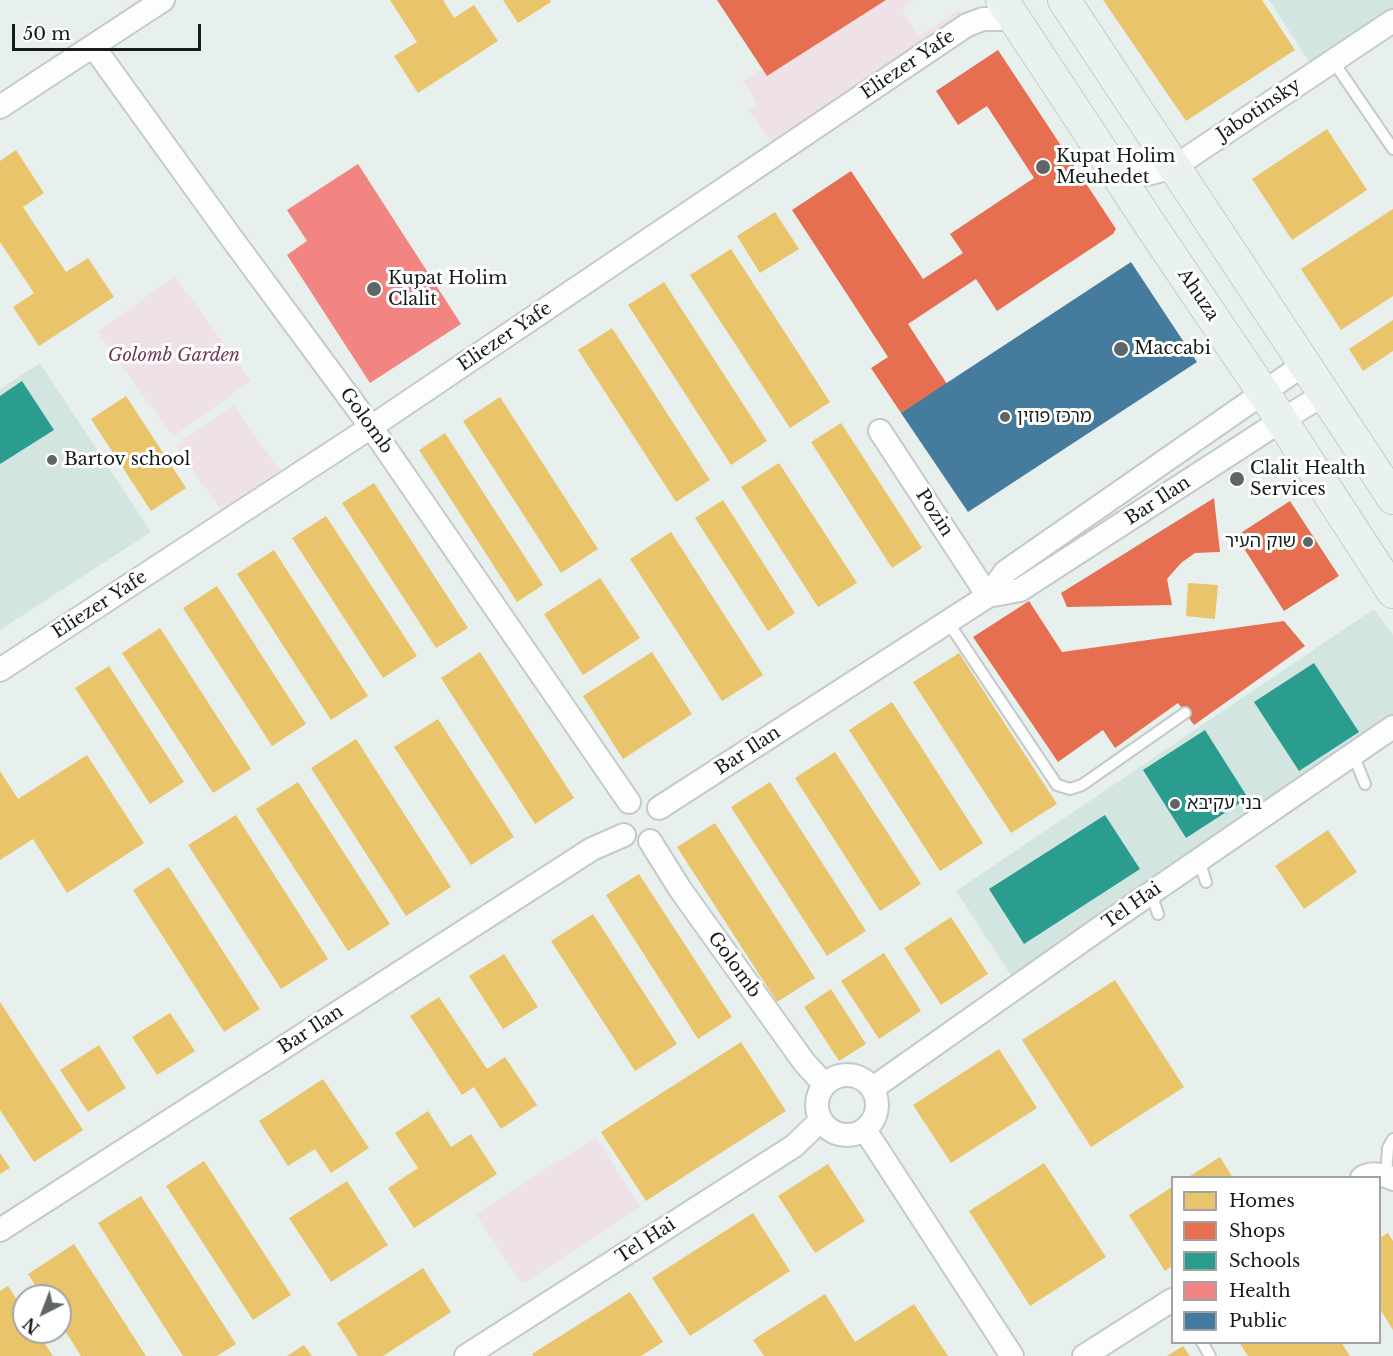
<!DOCTYPE html>
<html>
<head>
<meta charset="utf-8">
<style>
	body { margin:0 }
	#map { position:relative; width:1393px; height:1356px; overflow:hidden; background:#e8f0ee; font-family:"Libre Baskerville",serif }
	canvas { display:block }
	.legend { position:absolute; left:1171px; top:1176px; width:210px; height:168px; box-sizing:border-box; background:#fff; border:2px solid #a2a4a4; margin:0; padding:8px 10px; list-style:none; font-size:18px; color:#171c1b }
	.legend li { display:flex; align-items:center; gap:12px; height:30px }
	.legend b { width:30px; border:2px solid #a2a4a4 }
	.north { position:absolute; left:12px; top:1284px; width:60px; height:60px; box-sizing:border-box; background:#fff; border:2px solid #a2a4a4; border-radius:50%; rotate:222deg; font-size:16px; font-weight:700; line-height:24px; text-align:center; color:#171c1b }
	.north::after { content:''; display:block; margin:auto; width:21px; height:27px; background:#606665; clip-path:polygon(50% 0,100% 100%,50% 72%,0 100%) }
	.scale { position:absolute; left:12px; top:24px; width:189px; height:27px; box-sizing:border-box; border:3px solid #171c1b; border-top:0; padding-left:8px; font-size:18px; line-height:21px; white-space:nowrap; color:#171c1b; -webkit-text-stroke:4px #fff; paint-order:stroke }
</style>
</head>
<body>
<div id="map">
<canvas width="1393" height="1356"></canvas>
<ul class="legend">
<li><b style="height:16px;background:#e9c46a"></b>Homes</li>
<li><b style="height:16px;background:#e76f51"></b>Shops</li>
<li><b style="height:16px;background:#2a9d8f"></b>Schools</li>
<li><b style="height:16px;background:#f28482"></b>Health</li>
<li><b style="height:16px;background:#457b9d"></b>Public</li>
</ul>
<div class="north">N</div>
<div class="scale">50 m</div>
</div>
<script>
const c = document.querySelector('canvas').getContext('2d');
c.lineJoin = 'round';
function fill(path, color) {
  c.fillStyle = color;
  c.fill(path, 'evenodd');
}
function trace(path, color, width, dash) {
  c.strokeStyle = color;
  c.lineWidth = width;
  c.lineCap = dash ? 'butt' : 'round';
  c.setLineDash(dash || []);
  c.stroke(path);
}
function drawText(font, color, halo, rows, align = 'center') {
  c.font = font + ' "Libre Baskerville","Noto Sans Hebrew",serif';
  c.lineWidth = 6;
  c.setLineDash([]);
  c.textBaseline = 'middle';
  c.strokeStyle = halo;
  c.fillStyle = color;
  for (const [text, x, y, turn = 0] of rows) {
    c.save();
    c.translate(x, y);
    c.rotate((+turn || 0) * Math.PI / 180);
    c.textAlign = isNaN(turn) ? turn : align;
    if (halo) c.strokeText(text, 0, 0);
    c.fillText(text, 0, 0);
    c.restore();
  }
}
fill(new Path2D(`
	M 1269,0 L 1393,0 L 1393,9 L 1310,63 Z
	M 40,363 L 151,532 L 0,630 L 0,389 Z
	M 1374,609 L 1393,635 L 1393,718 L 1012,977 L 956,891 Z`), '#d3e5e1');
fill(new Path2D(`
	M 886,0 L 916,0 L 902,9 L 919,36 L 959,10 L 967,25 L 777,153 L 748,109 L 757,104 L 743,81 L 761,69 L 767,76 Z
	M 175,276 L 251,381 L 173,437 L 97,332 Z
	M 234,405 L 280,471 L 221,511 L 176,445 Z
	M 596,1137 L 641,1207 L 522,1284 L 476,1214 Z`), '#eee2e8');
fill(new Path2D(`
	M 390,0 L 443,0 L 454,18 L 474,5 L 498,41 L 418,93 L 394,56 L 417,42 Z
	M 503,0 L 550,0 L 551,2 L 518,23 Z
	M 1103,0 L 1262,0 L 1295,50 L 1186,121 Z
	M 1327,129 L 1367,190 L 1292,240 L 1252,179 Z
	M 16,150 L 44,193 L 23,207 L 66,272 L 88,258 L 114,297 L 39,346 L 13,307 L 34,293 L 0,242 L 0,161 Z
	M 1393,209 L 1393,296 L 1341,330 L 1301,269 Z
	M 775,212 L 799,249 L 760,273 L 737,236 Z
	M 731,249 L 830,402 L 790,428 L 690,275 Z
	M 664,282 L 767,441 L 731,465 L 628,305 Z
	M 1393,320 L 1393,351 L 1363,371 L 1349,349 Z
	M 612,328 L 710,480 L 676,502 L 578,350 Z
	M 126,396 L 186,488 L 151,511 L 91,419 Z
	M 500,397 L 598,549 L 561,573 L 463,421 Z
	M 841,423 L 922,548 L 892,568 L 811,442 Z
	M 445,433 L 543,585 L 517,602 L 419,450 Z
	M 779,463 L 857,583 L 818,607 L 741,487 Z
	M 374,483 L 468,628 L 436,648 L 342,503 Z
	M 723,500 L 795,613 L 768,631 L 695,518 Z
	M 326,516 L 417,656 L 383,678 L 292,538 Z
	M 671,532 L 763,675 L 722,701 L 630,559 Z
	M 274,550 L 368,696 L 331,720 L 237,574 Z
	M 600,578 L 640,638 L 583,675 L 544,614 Z
	M 1188,583 L 1218,585 L 1215,619 L 1186,616 Z
	M 217,586 L 306,724 L 272,746 L 183,608 Z
	M 160,628 L 251,769 L 213,793 L 122,653 Z
	M 480,652 L 574,798 L 535,824 L 441,678 Z
	M 652,652 L 692,714 L 623,759 L 583,696 Z
	M 959,653 L 1057,804 L 1011,833 L 913,682 Z
	M 109,666 L 184,782 L 150,804 L 75,688 Z
	M 892,702 L 983,843 L 940,871 L 849,730 Z
	M 438,719 L 514,837 L 471,865 L 394,747 Z
	M 356,739 L 451,887 L 406,916 L 311,768 Z
	M 835,752 L 921,884 L 880,911 L 795,778 Z
	M 87,755 L 144,843 L 67,893 L 33,839 L 0,860 L 0,771 L 18,799 Z
	M 298,782 L 390,924 L 348,951 L 256,809 Z
	M 770,782 L 866,931 L 827,956 L 731,807 Z
	M 236,815 L 328,959 L 281,989 L 188,845 Z
	M 715,823 L 815,978 L 777,1002 L 677,847 Z
	M 1328,830 L 1357,872 L 1304,909 L 1275,866 Z
	M 169,867 L 260,1009 L 224,1032 L 133,890 Z
	M 639,874 L 732,1017 L 698,1039 L 606,895 Z
	M 593,914 L 677,1044 L 635,1071 L 551,941 Z
	M 951,917 L 988,974 L 941,1005 L 904,948 Z
	M 884,953 L 921,1011 L 879,1039 L 841,981 Z
	M 504,954 L 538,1007 L 503,1029 L 469,976 Z
	M 1115,980 L 1184,1087 L 1091,1147 L 1022,1040 Z
	M 831,989 L 866,1044 L 839,1061 L 804,1007 Z
	M 439,997 L 487,1069 L 505,1057 L 537,1105 L 501,1129 L 474,1087 L 462,1095 L 410,1016 Z
	M 0,1002 L 83,1130 L 34,1162 L 0,1110 Z
	M 170,1013 L 195,1051 L 157,1075 L 132,1037 Z
	M 741,1042 L 786,1111 L 646,1201 L 601,1132 Z
	M 99,1045 L 126,1088 L 88,1112 L 60,1070 Z
	M 999,1049 L 1037,1108 L 951,1163 L 913,1105 Z
	M 323,1079 L 369,1148 L 331,1173 L 315,1149 L 288,1166 L 259,1121 Z
	M 428,1111 L 451,1147 L 471,1134 L 497,1174 L 414,1228 L 388,1188 L 418,1168 L 395,1133 Z
	M 0,1153 L 10,1168 L 0,1174 Z
	M 1220,1157 L 1233,1178 L 1187,1178 Z
	M 204,1161 L 291,1295 L 253,1320 L 166,1186 Z
	M 1044,1163 L 1106,1257 L 1030,1306 L 969,1211 Z
	M 828,1164 L 865,1221 L 815,1253 L 778,1196 Z
	M 347,1181 L 388,1245 L 331,1282 L 289,1218 Z
	M 1172,1187 L 1172,1266 L 1165,1271 L 1129,1215 Z
	M 141,1196 L 236,1344 L 217,1356 L 183,1356 L 98,1223 Z
	M 753,1213 L 790,1271 L 690,1336 L 652,1278 Z
	M 1388,1233 L 1393,1241 L 1393,1330 L 1380,1309 L 1380,1238 Z
	M 74,1244 L 146,1356 L 81,1356 L 60,1323 L 60,1296 L 42,1296 L 28,1274 Z
	M 423,1268 L 451,1312 L 383,1356 L 358,1356 L 337,1323 Z
	M 8,1286 L 24,1311 L 24,1332 L 37,1332 L 53,1356 L 0,1356 L 0,1291 Z
	M 630,1292 L 663,1342 L 641,1356 L 533,1356 L 532,1354 Z
	M 825,1294 L 855,1342 L 914,1304 L 948,1356 L 764,1356 L 753,1340 Z
	M 1239,1342 L 1341,1342 L 1350,1356 L 1248,1356 Z
	M 304,1345 L 312,1356 L 287,1356 Z
	M 1183,1346 L 1190,1356 L 1167,1356 Z`), '#e9c46a');
fill(new Path2D(`
	M 717,0 L 886,0 L 767,76 Z
	M 998,50 L 1116,229 L 1113,234 L 997,311 L 976,279 L 908,324 L 947,384 L 901,413 L 871,368 L 888,357 L 792,210 L 851,171 L 923,279 L 963,253 L 950,234 L 1034,178 L 987,106 L 958,125 L 936,91 Z
	M 1214,498 L 1220,552 L 1195,553 L 1181,563 L 1167,579 L 1172,605 L 1067,607 L 1061,593 Z
	M 1290,501 L 1339,576 L 1284,611 L 1236,536 Z
	M 1029,601 L 1062,652 L 1284,621 L 1305,646 L 1194,725 L 1178,703 L 1115,748 L 1103,730 L 1058,762 L 973,637 Z`), '#e76f51');
fill(new Path2D(`
	M 22,381 L 54,430 L 0,464 L 0,396 Z
	M 1314,663 L 1359,732 L 1299,771 L 1254,702 Z
	M 1205,730 L 1248,798 L 1186,838 L 1143,770 Z
	M 1105,815 L 1140,869 L 1024,944 L 989,889 Z`), '#2a9d8f');
fill(new Path2D(`
	M 358,164 L 461,324 L 370,383 L 287,255 L 307,241 L 287,210 Z`), '#f28482');
fill(new Path2D(`
	M 1131,262 L 1197,362 L 968,512 L 901,413 Z`), '#457b9d');
const service = new Path2D(`
	M 1333,61 L 1393,149
	M 948,622 L 1057,785 L 1070,789 L 1082,785 L 1185,713
	M 1353,754 L 1365,784
	M 1199,860 L 1206,882
	M 1151,893 L 1158,914
	M 1386,1175 L 1388,1148 L 1393,1139
	M 1202,1342 L 1210,1356`);
const minor = new Path2D(`
	M 93,46 L 230,236 L 371,427 L 629,802
	M 0,107 L 163,0
	M 1117,175 L 1147,174 L 1174,167 L 1393,21
	M 880,431 L 988,596
	M 988,596 L 1020,590 L 1282,420 L 1323,395
	M 0,670 L 371,427 L 967,25 L 983,19 L 1014,19
	M 659,808 L 988,596 L 1005,572 L 1303,365
	M 650,841 L 680,889 L 804,1062 L 824,1084
	M817 1105a30 30 0 1 1 60 0a30 30 0 1 1-60 0Z
	M 873,1088 L 1110,921 L 1393,727
	M 865,1130 L 1012,1356
	M 1362,1178 C 1370,1172 1384,1174 1393,1179
	M 0,1230 L 592,849 L 624,835
	M 466,1356 L 794,1146 L 821,1120
	M 1084,1356 L 1172,1300`);
const secondary = new Path2D(`
	M 1002,0 L 1151,226 L 1263,392 L 1393,592
	M 1064,0 L 1393,498`);
trace(service, '#c4cac9', 14);
trace(minor, '#c4cac9', 26);
trace(secondary, '#c4cac9', 34);
trace(service, '#fcfdfc', 10);
trace(minor, '#fcfdfc', 22);
trace(secondary, '#eaf2f1', 32);
for (const [x, y, r, color] of [
	[1043,167,8,"#606665"],
	[374,289,8,"#606665"],
	[1121,349,8,"#606665"],
	[1005,417,6,"#606665"],
	[52,460,6,"#606665"],
	[1237,479,8,"#606665"],
	[1308,542,6,"#606665"],
	[1175,804,6,"#606665"]
]) {
  const dot = new Path2D();
  dot.arc(x, y, r, 0, 2 * Math.PI);
  c.fillStyle = color;
  c.fill(dot);
  trace(dot, '#fff', 2);
}
drawText('18px', '#171c1b', '#fff', [
	["Eliezer Yafe",908,65,-34],
	["Jabotinsky",1259,110,-34],
	["Ahuza",1198,295,56],
	["Eliezer Yafe",505,337,-34],
	["Golomb",366,421,54],
	["Bar Ilan",1158,501,-33],
	["Pozin",934,513,57],
	["Eliezer Yafe",100,605,-33],
	["Bar Ilan",748,751,-33],
	["Tel Hai",1132,906,-35],
	["Golomb",734,965,54],
	["Bar Ilan",311,1030,-33],
	["Tel Hai",646,1241,-33]
]);
drawText('18px', '#171c1b', '#fff', [
	["Kupat Holim",1056,157],
	["Meuhedet",1056,178],
	["Kupat Holim",388,279],
	["Clalit",388,300],
	["Maccabi",1134,349],
	["מרכז פוזין",1017,417],
	["Bartov school",64,460],
	["Clalit Health",1250,469],
	["Services",1250,490],
	["שוק העיר",1296,542,"right"],
	["בני עקיבא",1187,804]
], 'left');
drawText('italic 18px', '#703b55', '#fff', [
	["Golomb Garden",174,356]
]);
</script>
</body>
</html>
